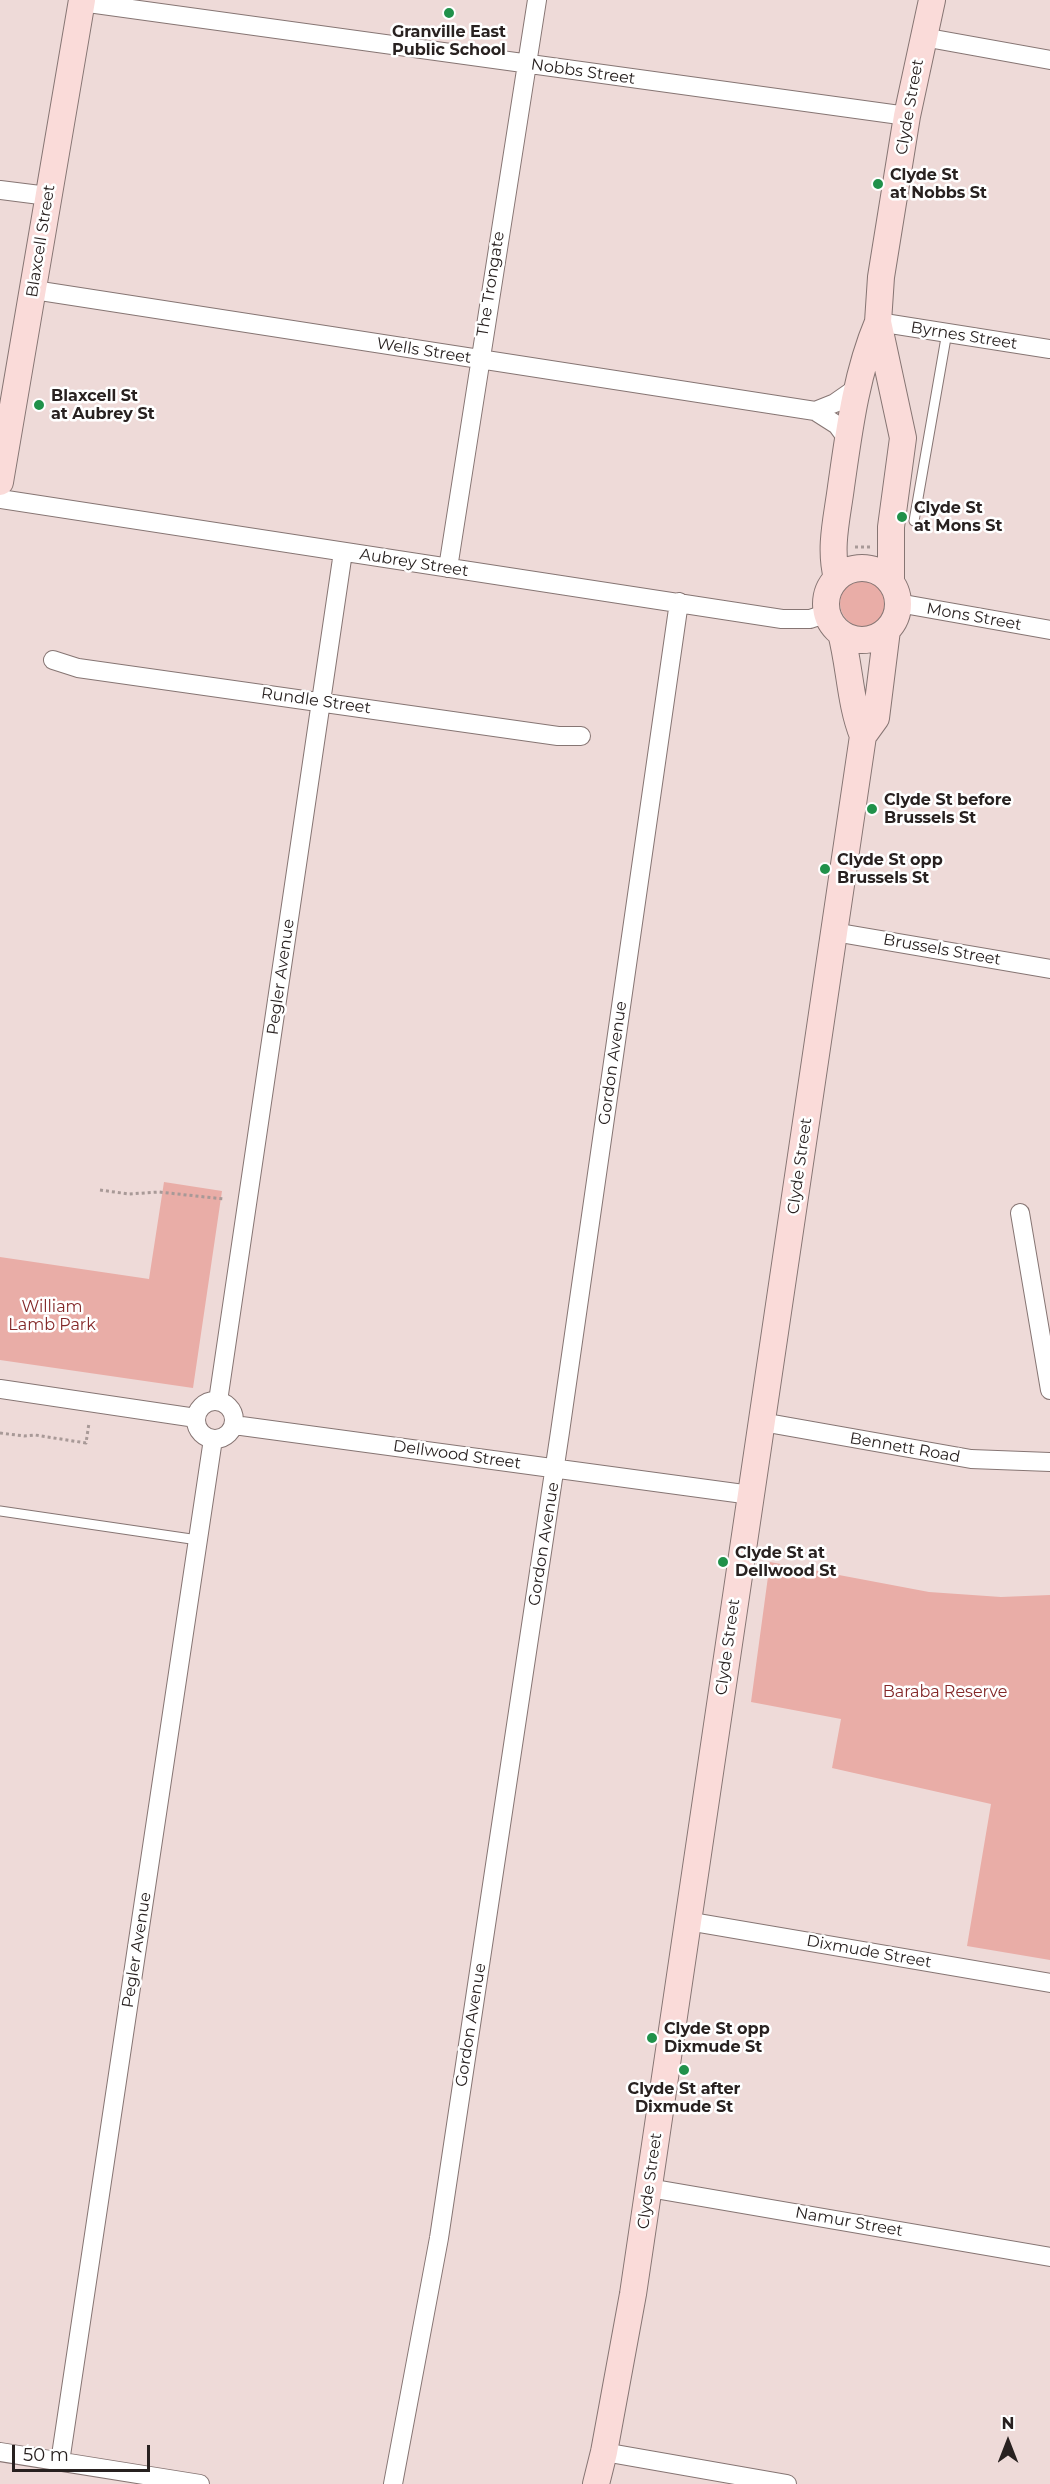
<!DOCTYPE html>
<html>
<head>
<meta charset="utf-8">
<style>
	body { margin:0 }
	#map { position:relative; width:1050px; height:2484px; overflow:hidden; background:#eedad8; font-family:Montserrat,sans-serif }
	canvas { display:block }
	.north { position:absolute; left:978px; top:2412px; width:60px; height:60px; -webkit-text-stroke:4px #fff; paint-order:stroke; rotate:0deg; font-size:16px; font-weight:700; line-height:24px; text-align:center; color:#282120 }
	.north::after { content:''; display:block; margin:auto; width:21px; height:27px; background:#282120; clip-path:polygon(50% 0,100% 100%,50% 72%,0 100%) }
	.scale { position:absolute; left:12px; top:2445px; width:138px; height:27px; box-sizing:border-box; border:3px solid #282120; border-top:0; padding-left:8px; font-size:18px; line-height:21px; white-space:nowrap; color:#282120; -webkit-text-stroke:4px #fff; paint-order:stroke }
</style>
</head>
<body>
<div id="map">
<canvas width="1050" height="2484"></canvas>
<div class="north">N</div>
<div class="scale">50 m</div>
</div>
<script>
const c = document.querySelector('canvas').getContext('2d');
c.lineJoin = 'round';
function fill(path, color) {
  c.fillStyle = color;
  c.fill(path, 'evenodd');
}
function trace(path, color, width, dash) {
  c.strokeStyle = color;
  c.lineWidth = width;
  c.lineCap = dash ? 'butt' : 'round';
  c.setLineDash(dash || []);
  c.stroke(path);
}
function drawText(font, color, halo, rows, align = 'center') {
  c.font = font + ' Montserrat,sans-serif';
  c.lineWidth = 5;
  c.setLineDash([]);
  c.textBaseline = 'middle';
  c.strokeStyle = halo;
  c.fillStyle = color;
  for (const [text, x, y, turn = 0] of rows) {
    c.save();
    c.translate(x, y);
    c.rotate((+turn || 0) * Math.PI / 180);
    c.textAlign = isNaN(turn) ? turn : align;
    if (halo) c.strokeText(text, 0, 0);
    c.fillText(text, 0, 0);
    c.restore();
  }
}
fill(new Path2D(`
	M840 603a24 24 0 1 1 48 0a24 24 0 1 1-48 0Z
	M 164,1182 L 222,1191 L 193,1388 L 0,1360 L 0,1257 L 149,1279 Z
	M 770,1562 L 929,1592 L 1001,1597 L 1050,1595 L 1050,1960 L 967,1946 L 991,1804 L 832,1768 L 841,1719 L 751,1702 Z`), '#e9ada7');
const lane = new Path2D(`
	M 914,521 L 947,332
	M 0,1511 L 198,1540`);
const street = new Path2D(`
	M 81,2 L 907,116
	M 923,37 L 1050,60
	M 0,190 L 48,196
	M 34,290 L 815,411 L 837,425 L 848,440
	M 878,322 L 1050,349
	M 815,411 L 835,403 L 858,387
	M 0,499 L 782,619 L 810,619 L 828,613
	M 448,568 L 537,0
	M 898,603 L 1050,630
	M 53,660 L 78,668 L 558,736 L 581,736
	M 834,932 L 1050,969
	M 1020,1213 L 1050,1390
	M 0,1389 L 196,1418
	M196 1420a19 19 0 1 1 38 0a19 19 0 1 1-38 0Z
	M 218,1401 L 343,552
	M 762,1422 L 971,1459 L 1050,1462
	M 234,1425 L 751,1495
	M 687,1921 L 1050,1983
	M 649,2188 L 1050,2257
	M 0,2452 L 200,2484
	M 604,2452 L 787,2484
	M 60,2462 L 213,1439
	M 393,2484 L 439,2238 L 560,1432 L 679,602`);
const secondary = new Path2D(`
	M 0,482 L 82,0
	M826 604a36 36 0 1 1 72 0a36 36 0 1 1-72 0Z
	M 837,578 C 829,548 837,518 841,487 C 849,431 856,374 878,322
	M 891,582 L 891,527 L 903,438 L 878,322 L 881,277 L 907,116 L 932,0
	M 841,633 C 850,667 850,704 863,736
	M 596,2484 L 604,2452 L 633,2294 L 863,736 L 876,718 L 887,630`);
trace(lane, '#867573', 11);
trace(street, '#867573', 20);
trace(secondary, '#867573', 28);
trace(new Path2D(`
	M 855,547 L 870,547
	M 100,1190 L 129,1194 L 159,1192 L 224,1199
	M 0,1433 L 24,1436 L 35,1435 L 86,1443 L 89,1423`), '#a89997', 3, [3, 3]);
trace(lane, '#fff', 9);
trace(street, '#fff', 18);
trace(secondary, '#fadbd9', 26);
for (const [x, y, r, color] of [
	[449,13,6,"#20914a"],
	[878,184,6,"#20914a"],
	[39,405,6,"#20914a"],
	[902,517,6,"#20914a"],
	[872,809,6,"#20914a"],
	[825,869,6,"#20914a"],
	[723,1562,6,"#20914a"],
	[652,2038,6,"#20914a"],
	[684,2070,6,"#20914a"]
]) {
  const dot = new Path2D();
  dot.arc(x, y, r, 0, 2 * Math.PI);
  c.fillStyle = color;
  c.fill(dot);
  trace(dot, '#fff', 2);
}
drawText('bold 16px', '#282120', '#fff', [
	["Granville East",449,32,"center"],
	["Public School",449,50,"center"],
	["Clyde St",890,175],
	["at Nobbs St",890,193],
	["Blaxcell St",51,396],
	["at Aubrey St",51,414],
	["Clyde St",914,508],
	["at Mons St",914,526],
	["Clyde St before",884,800],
	["Brussels St",884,818],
	["Clyde St opp",837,860],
	["Brussels St",837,878],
	["Clyde St at",735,1553],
	["Dellwood St",735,1571],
	["Clyde St opp",664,2029],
	["Dixmude St",664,2047],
	["Clyde St after",684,2089,"center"],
	["Dixmude St",684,2107,"center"]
], 'left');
drawText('16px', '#282120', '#fff', [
	["Nobbs Street",583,72,8],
	["Clyde Street",910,107,-80],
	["Blaxcell Street",41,241,-81],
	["The Trongate",491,284,-81],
	["Byrnes Street",964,336,9],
	["Wells Street",424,351,9],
	["Aubrey Street",414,563,9],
	["Mons Street",974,617,10],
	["Rundle Street",316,701,8],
	["Brussels Street",942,950,10],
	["Pegler Avenue",281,977,-82],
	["Gordon Avenue",613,1063,-82],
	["Clyde Street",800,1166,-82],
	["Bennett Road",905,1448,10],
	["Dellwood Street",457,1455,8],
	["Gordon Avenue",544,1544,-81],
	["Clyde Street",728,1647,-82],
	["Pegler Avenue",137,1950,-81],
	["Dixmude Street",869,1952,10],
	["Gordon Avenue",471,2025,-81],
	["Clyde Street",650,2181,-82],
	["Namur Street",849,2222,10]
]);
drawText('16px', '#832828', '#fff', [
	["William",52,1307],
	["Lamb Park",52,1325],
	["Baraba Reserve",945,1692]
]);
</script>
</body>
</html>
